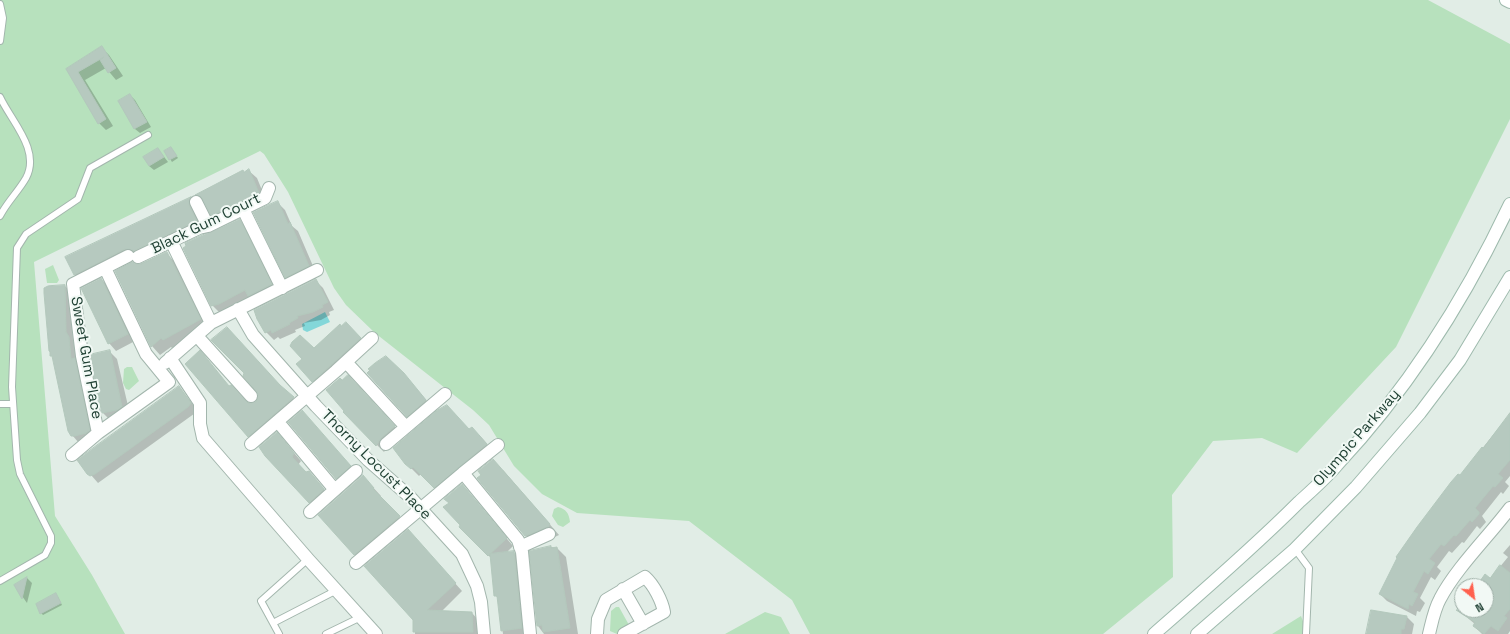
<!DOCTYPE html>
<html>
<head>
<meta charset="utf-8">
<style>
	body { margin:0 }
	#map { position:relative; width:1510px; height:634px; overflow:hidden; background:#e1ede6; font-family:"Space Grotesk",sans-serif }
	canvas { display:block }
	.north { position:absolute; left:1454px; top:578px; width:40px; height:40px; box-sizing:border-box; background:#f2f9f5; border:1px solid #9eafa7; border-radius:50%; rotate:150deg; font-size:11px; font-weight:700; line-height:16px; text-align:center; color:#1f4033 }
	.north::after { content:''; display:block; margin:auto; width:14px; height:18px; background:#ff614e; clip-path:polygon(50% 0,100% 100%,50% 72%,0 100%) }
</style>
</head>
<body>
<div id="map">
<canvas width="1510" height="634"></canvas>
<div class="north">N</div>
</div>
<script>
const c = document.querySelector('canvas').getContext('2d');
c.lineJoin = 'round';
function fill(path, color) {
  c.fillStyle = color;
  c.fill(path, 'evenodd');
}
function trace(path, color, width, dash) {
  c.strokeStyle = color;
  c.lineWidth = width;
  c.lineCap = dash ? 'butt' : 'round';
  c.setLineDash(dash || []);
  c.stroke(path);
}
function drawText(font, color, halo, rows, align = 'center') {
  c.font = font + ' "Space Grotesk",sans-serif';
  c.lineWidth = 4;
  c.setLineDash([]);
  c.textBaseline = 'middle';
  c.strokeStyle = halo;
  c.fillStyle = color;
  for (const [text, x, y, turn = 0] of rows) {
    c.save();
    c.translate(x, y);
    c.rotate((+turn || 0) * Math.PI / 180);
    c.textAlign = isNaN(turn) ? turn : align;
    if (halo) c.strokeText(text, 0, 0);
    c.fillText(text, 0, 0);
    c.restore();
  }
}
fill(new Path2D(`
	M 0,0 L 1428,0 L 1510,44 L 1510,119 L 1396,347 L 1297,453 L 1262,438 L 1213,441 L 1172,495 L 1173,577 L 1103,634 L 810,634 L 792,600 L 689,521 L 577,513 L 542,494 L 514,466 L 489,425 L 473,410 L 375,333 L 346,305 L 334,288 L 288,192 L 264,154 L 260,151 L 34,262 L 55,516 L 92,575 L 125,634 L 0,634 Z
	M 53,265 L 59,280 L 57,283 L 47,283 L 45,269 Z
	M 127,367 L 132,367 L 139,381 L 129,390 L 126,389 L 123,383 L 124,369 Z
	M 558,507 C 566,509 569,513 570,522 L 563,527 L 558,525 L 552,516 L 554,509 Z
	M 616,607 L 619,607 L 629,625 L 629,627 L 617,634 L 610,631 L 611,611 Z
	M 765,612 L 781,617 L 790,634 L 725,634 Z
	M 1301,616 L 1308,634 L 1272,634 Z`), '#b7e1bd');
fill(new Path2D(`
	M 325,312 L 330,322 L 307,332 L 303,330 L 302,324 Z`), '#83d7d9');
fill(new Path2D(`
	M 101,47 L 109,55 L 123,76 L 116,80 L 106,68 L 85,80 L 113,126 L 106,130 L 99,123 L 67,69 Z
	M 130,95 L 135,100 L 151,127 L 140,133 L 135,129 L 119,101 Z
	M 171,148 L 178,158 L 172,162 L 165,151 Z
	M 158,149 L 168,162 L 154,170 L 149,166 Z
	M 249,171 L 257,178 L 266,200 L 220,223 L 212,215 L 206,203 L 196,195 Z
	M 191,198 L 198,205 L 204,228 L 137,256 L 82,282 L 75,274 L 67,257 Z
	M 278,203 L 285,210 L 292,226 L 298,231 L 316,273 L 293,284 L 286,277 Z
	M 239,220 L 248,229 L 280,293 L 221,314 L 212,305 Z
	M 166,253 L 175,262 L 209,328 L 172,348 L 171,347 L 160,355 L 152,346 L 137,265 Z
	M 101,279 L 109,287 L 135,341 L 116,351 L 109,343 Z
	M 315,280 L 323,288 L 334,310 L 329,312 L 330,315 L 321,320 L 304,323 L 305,326 L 295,330 L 296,332 L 280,339 L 278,337 L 274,340 L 266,332 Z
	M 65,286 L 72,293 L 73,340 L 76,345 L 97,438 L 79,443 L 72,435 L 54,358 L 49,351 Z
	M 353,330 L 367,346 L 320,388 L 313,381 Z
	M 109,351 L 117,359 L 129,410 L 110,420 L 103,413 L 91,356 Z
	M 245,373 L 284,389 L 300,405 L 256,443 L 249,436 L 230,387 L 246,402 L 253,404 L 259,398 L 258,391 Z
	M 403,373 L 433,408 L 415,423 L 407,416 Z
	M 355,384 L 402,434 L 388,446 L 384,452 L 344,412 Z
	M 179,387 L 198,411 L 98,483 L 91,475 Z
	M 1510,414 L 1510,476 L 1505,482 L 1509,486 L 1503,494 L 1501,492 L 1482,516 L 1486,522 L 1480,529 L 1477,526 L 1464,543 L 1462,542 L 1452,553 L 1449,551 L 1437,567 L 1441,571 L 1435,580 L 1431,577 L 1420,598 L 1425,603 L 1420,612 L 1417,611 L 1416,616 L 1387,601 L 1380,594 L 1460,476 Z
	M 309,419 L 357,474 L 344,486 L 336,478 Z
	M 470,430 L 480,436 L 494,452 L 442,495 L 421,474 L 419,476 L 406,463 Z
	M 284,441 L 301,461 L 298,465 L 306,473 L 309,472 L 331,497 L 317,510 L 310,502 Z
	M 503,470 L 559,535 L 536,546 L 526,536 L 478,478 Z
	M 370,484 L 381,496 L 379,497 L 406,524 L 362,562 L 354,554 Z
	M 462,485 L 513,546 L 506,553 L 513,552 L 523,561 L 530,634 L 503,634 L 498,598 L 495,595 L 491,558 L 460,527 L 462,525 L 450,503 Z
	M 413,536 L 462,591 L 441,612 L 472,613 L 479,621 L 479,634 L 415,634 Z
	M 1510,545 L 1510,631 L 1508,634 L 1482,634 L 1474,626 L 1475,624 L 1459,611 L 1462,606 L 1462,610 L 1486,610 L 1486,586 L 1481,586 L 1490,579 L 1508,557 L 1503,553 Z
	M 550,547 L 557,548 L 566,557 L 578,634 L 544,634 L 538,626 Z
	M 27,578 L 32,583 L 27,603 L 15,586 Z
	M 58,597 L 62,605 L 43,615 L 41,613 Z
	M 1407,617 L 1414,624 L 1412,634 L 1367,634 Z`), '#0003');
const building = new Path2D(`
	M 102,46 L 116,68 L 108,73 L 100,60 L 104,57 L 78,72 L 106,119 L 98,124 L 66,69 Z
	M 130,94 L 147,122 L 134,129 L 118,101 Z
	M 171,147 L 177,156 L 169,160 L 164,151 Z
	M 158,148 L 164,157 L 149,166 L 143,157 Z
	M 249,169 L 259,193 L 211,216 L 202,198 L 195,195 L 243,170 L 244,172 Z
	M 191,197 L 189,201 L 189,205 L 197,221 L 134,251 L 129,249 L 125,249 L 74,275 L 65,257 Z
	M 278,201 L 288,224 L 290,222 L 309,266 L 285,278 L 253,212 Z
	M 240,219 L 272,284 L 248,296 L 245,290 L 219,304 L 211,306 L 183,248 L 186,246 L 185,243 Z
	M 167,252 L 201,319 L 163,340 L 161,338 L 151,347 L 115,271 L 132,262 L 137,264 L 141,264 Z
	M 101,278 L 128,334 L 108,344 L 81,288 Z
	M 316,279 L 328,302 L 322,305 L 323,307 L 313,312 L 297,316 L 298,318 L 289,323 L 290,324 L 272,333 L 271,330 L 265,333 L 257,319 L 254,310 Z
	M 65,285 L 66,332 L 69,337 L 71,359 L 75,358 L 90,430 L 86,433 L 75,436 L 71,436 L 68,431 L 52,356 L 50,356 L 50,351 L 49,351 L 44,293 L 44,288 L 48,286 Z
	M 346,322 L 361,338 L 312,382 L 296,364 L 302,359 L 290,346 L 292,342 L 300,335 L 314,348 L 340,324 L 341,326 Z
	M 227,327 L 280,385 L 294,397 L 248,437 L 185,364 L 200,350 L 229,386 L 231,385 L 248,403 L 256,402 L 258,394 L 243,376 L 244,373 L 211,340 Z
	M 110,350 L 122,407 L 117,410 L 102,413 L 89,355 Z
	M 386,356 L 404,373 L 426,400 L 407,417 L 367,373 L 370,370 L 368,369 L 375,363 Z
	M 348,375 L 395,426 L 381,438 L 376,446 L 343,412 L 344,411 L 326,390 L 340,378 L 342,380 Z
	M 179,386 L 191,403 L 188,407 L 95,474 L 90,476 L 87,474 L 77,460 Z
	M 447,405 L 469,429 L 472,427 L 487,444 L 434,488 L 413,467 L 411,469 L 405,464 L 393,448 L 436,411 Z
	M 302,410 L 351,466 L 336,479 L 288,422 Z
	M 1510,413 L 1510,460 L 1498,474 L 1503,478 L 1495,487 L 1493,486 L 1475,508 L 1479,512 L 1479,514 L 1472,522 L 1470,520 L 1456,536 L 1454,535 L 1444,546 L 1441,544 L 1429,559 L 1435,563 L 1428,574 L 1424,571 L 1413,592 L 1418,594 L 1412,606 L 1409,604 L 1408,609 L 1379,594 L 1397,558 L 1396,557 L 1417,527 L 1451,482 L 1458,474 L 1460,475 L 1482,447 L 1483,448 Z
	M 277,432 L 294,453 L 292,457 L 306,472 L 309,471 L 324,489 L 309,503 L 265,456 L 259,447 Z
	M 493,459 L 550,524 L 548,527 L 525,536 L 477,478 L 481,475 L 478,471 Z
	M 363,475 L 374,488 L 373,489 L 400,516 L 354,555 L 318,515 Z
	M 462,484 L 507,538 L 488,556 L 459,527 L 460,525 L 443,507 L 449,503 L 444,499 Z
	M 408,529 L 456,583 L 427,610 L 472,612 L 473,632 L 413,632 L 413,620 L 364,566 Z
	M 551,546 L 551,548 L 557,547 L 570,628 L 543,632 L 542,625 L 537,626 L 529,551 Z
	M 514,551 L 522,628 L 501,631 L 497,596 L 494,596 L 490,554 Z
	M 1500,565 L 1510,573 L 1510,609 L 1504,616 L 1507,618 L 1498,631 L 1491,626 L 1484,634 L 1473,626 L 1475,622 L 1456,610 L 1486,610 L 1486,586 L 1481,586 L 1478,584 L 1485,574 L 1490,578 Z
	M 27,577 L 22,599 L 14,585 Z
	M 56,593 L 61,603 L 40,614 L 36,604 Z
	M 1371,610 L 1407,616 L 1404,629 L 1401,629 L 1401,634 L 1366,634 Z`);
fill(building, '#b6c9bf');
trace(building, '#b3c8bc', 1);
const service = new Path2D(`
	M 0,4 L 3,18 L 0,41
	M 0,97 C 11,121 41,150 26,178 C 18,192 7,202 0,216
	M 0,404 L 13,404
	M 1295,549 L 1309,568 L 1306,634
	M 0,581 L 45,555 L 51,543 L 51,536 L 20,474 L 17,460 L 12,387 L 17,248 L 26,234 L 78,199 L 90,168 L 148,135
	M 273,623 L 337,590
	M 279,634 L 261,601 L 308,559
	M 326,634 L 361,617`);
const minor = new Path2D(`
	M 196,202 L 208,226
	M 243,209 L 282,288
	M 171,241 L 211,323
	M 138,257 L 199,228 L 208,226 L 265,198 L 269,188
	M 238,309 L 253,335 L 316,406 L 368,460 L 410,497 L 462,554 L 477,586 L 481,602 L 484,634
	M 197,336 L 251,396
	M 170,358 L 200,403 L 200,424 L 203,438 L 308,559 L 376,634
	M 346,362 L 406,427
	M 165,363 L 211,323 L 317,270
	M 278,422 L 335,490
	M 98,433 L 82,356 L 73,284 L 128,256
	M 251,444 L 336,371 L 372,338
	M 386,444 L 445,394
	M 72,455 L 98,433 L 169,382 L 146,354 L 105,268
	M 463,473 L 518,540 L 522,552 L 530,634
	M 310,512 L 356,471
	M 520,547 L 549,534
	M 356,563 L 463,473 L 498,445
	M 623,589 L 643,624
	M 597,634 L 598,619 L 606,600 L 645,577 C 654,585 662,601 664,612 L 624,634
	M 1429,634 C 1432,622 1434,610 1440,599 C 1456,568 1489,536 1510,508`);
const secondary = new Path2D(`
	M 1506,0 L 1510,2
	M 1154,634 C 1203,591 1252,549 1298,503 C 1311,491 1325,479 1337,465 C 1409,388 1465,299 1510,204
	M 1197,634 L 1295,549 L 1356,487 L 1420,413 L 1460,360 L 1510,277`);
trace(service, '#a3b6ad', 8);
trace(minor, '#a3b6ad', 14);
trace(secondary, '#9ebaad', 14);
trace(service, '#fff', 6);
trace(minor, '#fff', 12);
trace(secondary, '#fff', 12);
drawText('15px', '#1f4033', '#f2f9f5', [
	["Black Gum Court",206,224,-26],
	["Sweet Gum Place",86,358,80],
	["Olympic Parkway",1357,438,-49],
	["Thorny Locust Place",376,465,45]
]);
</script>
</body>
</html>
